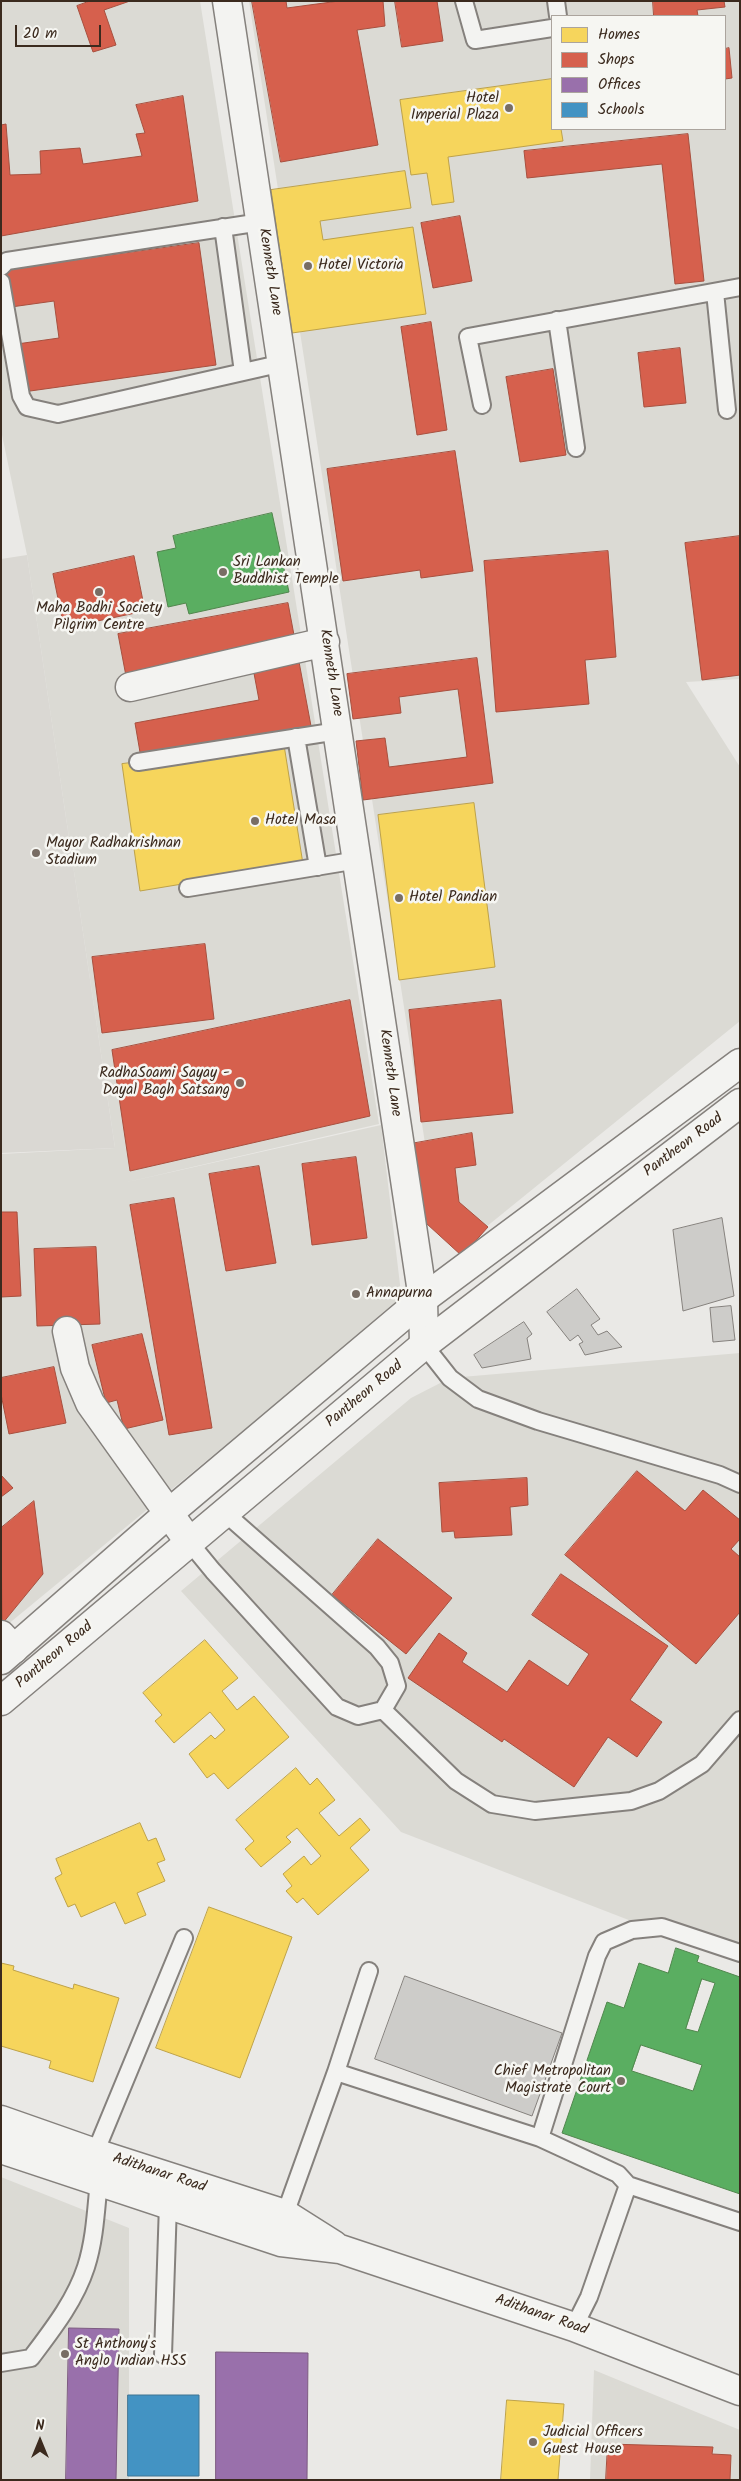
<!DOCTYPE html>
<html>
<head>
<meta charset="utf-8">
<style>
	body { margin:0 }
	#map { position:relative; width:741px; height:2481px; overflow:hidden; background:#eae9e6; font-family:Kalam,sans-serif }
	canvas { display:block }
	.frame { position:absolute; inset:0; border:2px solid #3b2a1e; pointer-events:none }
	.legend { position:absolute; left:551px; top:15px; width:175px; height:115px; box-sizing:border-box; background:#f6f6f2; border:1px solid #aba49d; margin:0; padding:6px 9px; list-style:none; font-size:15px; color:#3b2a1e }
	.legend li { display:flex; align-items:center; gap:10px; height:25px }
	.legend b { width:25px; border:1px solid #aba49d }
	.north { position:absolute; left:15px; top:2416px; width:50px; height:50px; -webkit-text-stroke:4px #f6f6f2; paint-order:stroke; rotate:0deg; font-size:14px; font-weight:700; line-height:20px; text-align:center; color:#3b2a1e }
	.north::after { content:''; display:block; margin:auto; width:18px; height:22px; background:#3b2a1e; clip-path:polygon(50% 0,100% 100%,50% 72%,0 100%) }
	.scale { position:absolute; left:15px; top:25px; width:86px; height:22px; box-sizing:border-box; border:2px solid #3b2a1e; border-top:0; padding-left:6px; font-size:15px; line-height:18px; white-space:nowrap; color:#3b2a1e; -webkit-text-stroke:4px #f6f6f2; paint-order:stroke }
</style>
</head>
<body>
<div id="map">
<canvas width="741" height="2481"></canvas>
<div class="frame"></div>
<ul class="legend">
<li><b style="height:14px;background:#f6d55c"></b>Homes</li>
<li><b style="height:14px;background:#d6604d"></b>Shops</li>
<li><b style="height:14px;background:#9970ab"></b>Offices</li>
<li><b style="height:14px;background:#4393c3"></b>Schools</li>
</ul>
<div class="north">N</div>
<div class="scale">20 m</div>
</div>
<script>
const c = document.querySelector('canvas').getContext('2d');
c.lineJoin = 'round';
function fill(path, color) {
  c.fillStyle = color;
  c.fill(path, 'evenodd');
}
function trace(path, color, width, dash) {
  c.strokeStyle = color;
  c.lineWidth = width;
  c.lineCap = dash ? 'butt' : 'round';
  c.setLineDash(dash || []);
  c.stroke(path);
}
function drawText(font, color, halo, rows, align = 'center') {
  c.font = font + ' Kalam,sans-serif';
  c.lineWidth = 5;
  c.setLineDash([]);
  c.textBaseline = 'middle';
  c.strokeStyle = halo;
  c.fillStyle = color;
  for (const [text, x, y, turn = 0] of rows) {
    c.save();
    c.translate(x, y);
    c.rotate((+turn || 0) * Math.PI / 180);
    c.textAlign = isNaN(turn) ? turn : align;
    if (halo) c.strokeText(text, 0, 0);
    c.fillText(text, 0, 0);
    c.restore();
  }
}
fill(new Path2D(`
	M 1,1 L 200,1 L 379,1124 L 123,1183 L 381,1125 L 401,1293 L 393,1307 L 1,1630 L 1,1154 L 115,1148 L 27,555 L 1,430 Z
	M 249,1 L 740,1 L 740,679 L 686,682 L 740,767 L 740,1021 L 470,1240 L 437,1221 ZM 552,16 L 725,16 L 725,129 L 552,129 Z
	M 740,1353 L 740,1963 L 401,1832 L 181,1591 L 411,1398 L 450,1378 Z
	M 1,2177 L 129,2228 L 129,2480 L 1,2480 Z
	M 594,2370 L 740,2430 L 740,2480 L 590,2480 Z`), '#dbdad4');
fill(new Path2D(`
	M 27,555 L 115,1148 L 1,1153 L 1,559 Z`), '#dad8d3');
const homes = new Path2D(`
	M 552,79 L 552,129 L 561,129 L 563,141 L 448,157 L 454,202 L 432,205 L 427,173 L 411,175 L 400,100 Z
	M 405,171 L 411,208 L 320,221 L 323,240 L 413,227 L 426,314 L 292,333 L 271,190 Z
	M 284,745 L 303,864 L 140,891 L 122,764 Z
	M 474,803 L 495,967 L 399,980 L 378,815 Z
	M 205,1640 L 238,1678 L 222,1691 L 237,1710 L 254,1696 L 289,1737 L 228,1789 L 214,1773 L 207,1778 L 189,1754 L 211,1735 L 215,1739 L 225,1730 L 210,1712 L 174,1743 L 155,1721 L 162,1715 L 143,1693 Z
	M 296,1768 L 310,1785 L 317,1778 L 335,1800 L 319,1813 L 339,1836 L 360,1818 L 370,1830 L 350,1848 L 369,1870 L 318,1915 L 303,1898 L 297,1903 L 286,1891 L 292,1886 L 283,1874 L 304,1856 L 311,1865 L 321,1856 L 297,1828 L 286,1837 L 291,1842 L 261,1867 L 245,1849 L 254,1841 L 236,1820 Z
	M 140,1823 L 148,1841 L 156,1838 L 165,1860 L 157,1863 L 165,1881 L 137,1893 L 146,1915 L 125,1924 L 115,1902 L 81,1917 L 75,1904 L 68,1907 L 55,1878 L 62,1874 L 56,1859 Z
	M 209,1907 L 292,1937 L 240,2078 L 156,2048 Z
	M 1,1963 L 14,1966 L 13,1970 L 73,1989 L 74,1984 L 119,1998 L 93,2082 L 49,2068 L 51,2061 L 1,2046 Z
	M 507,2400 L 564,2404 L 558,2480 L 501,2480 Z`);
fill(homes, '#f6d55c');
trace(homes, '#bea249', 1);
const shops = new Path2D(`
	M 90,1 L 130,1 L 104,10 L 116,45 L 93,52 L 77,6 Z
	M 252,1 L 286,1 L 287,8 L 339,1 L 383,1 L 385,26 L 357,30 L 378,145 L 281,162 Z
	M 395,1 L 437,1 L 443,41 L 402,47 Z
	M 653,1 L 724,1 L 725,7 L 697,10 L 698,16 L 654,16 Z
	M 729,48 L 732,78 L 725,79 L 725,49 Z
	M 183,96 L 198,201 L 1,236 L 1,125 L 6,124 L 10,175 L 41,174 L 40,151 L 80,148 L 83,164 L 142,156 L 136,134 L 145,133 L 136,105 Z
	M 688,134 L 704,281 L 675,284 L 662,164 L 527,178 L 524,151 Z
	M 460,216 L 472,281 L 433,288 L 421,223 Z
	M 199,243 L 216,365 L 23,392 L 17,344 L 59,338 L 54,301 L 11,307 L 6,270 Z
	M 431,322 L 447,430 L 417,435 L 401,327 Z
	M 680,348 L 686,403 L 644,407 L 638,353 Z
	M 553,369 L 566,455 L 520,462 L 506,377 Z
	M 455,451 L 473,571 L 421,578 L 420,570 L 343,581 L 327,469 Z
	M 740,536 L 740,675 L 702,680 L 685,543 Z
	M 608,551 L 616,657 L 585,660 L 589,704 L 496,712 L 484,561 Z
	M 134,556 L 145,611 L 64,628 L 53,574 Z
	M 288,603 L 311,726 L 141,758 L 135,723 L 259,700 L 250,652 L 126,676 L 118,634 Z
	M 477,658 L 493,783 L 363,800 L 356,741 L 385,738 L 389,767 L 467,757 L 458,689 L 399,697 L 401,713 L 353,719 L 347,674 Z
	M 205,944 L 214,1019 L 102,1033 L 92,957 Z
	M 350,1000 L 370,1116 L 130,1171 L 112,1050 Z
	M 501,1000 L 513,1113 L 421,1122 L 409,1010 Z
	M 472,1133 L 476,1165 L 455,1168 L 459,1202 L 488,1227 L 462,1256 L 427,1224 L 421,1225 L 410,1144 Z
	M 356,1157 L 367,1238 L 312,1245 L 302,1164 Z
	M 259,1166 L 276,1263 L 226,1271 L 209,1174 Z
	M 174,1198 L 212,1428 L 169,1435 L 130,1205 Z
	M 1,1212 L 17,1212 L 21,1296 L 1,1297 Z
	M 96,1247 L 100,1324 L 37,1326 L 34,1249 Z
	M 142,1334 L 163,1420 L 124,1429 L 117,1400 L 106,1403 L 92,1345 Z
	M 54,1367 L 66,1423 L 9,1434 L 1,1394 L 1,1378 Z
	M 637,1471 L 685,1511 L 703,1490 L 740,1520 L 740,1539 L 731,1549 L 740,1557 L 740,1612 L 696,1664 L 565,1555 Z
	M 1,1475 L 13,1488 L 1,1497 Z
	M 527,1478 L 528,1505 L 510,1507 L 512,1535 L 455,1538 L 454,1531 L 442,1532 L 439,1483 Z
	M 34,1501 L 43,1574 L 2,1624 L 1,1528 Z
	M 378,1539 L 452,1598 L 406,1654 L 332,1595 Z
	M 561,1574 L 668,1646 L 630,1700 L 662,1722 L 637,1757 L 608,1737 L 574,1787 L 504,1739 L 502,1742 L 408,1678 L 439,1633 L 467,1653 L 462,1662 L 507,1692 L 529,1660 L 568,1686 L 589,1654 L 532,1615 Z
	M 608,2444 L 713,2447 L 712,2454 L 731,2455 L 730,2480 L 606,2480 Z`);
fill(shops, '#d6604d');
trace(shops, '#a8503f', 1);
const offices = new Path2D(`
	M 69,2328 L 119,2329 L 116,2480 L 66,2480 Z
	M 216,2352 L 308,2353 L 307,2480 L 216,2480 Z`);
fill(offices, '#9970ab');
trace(offices, '#7d5b81', 1);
const schools = new Path2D(`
	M 128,2395 L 199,2395 L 199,2476 L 128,2476 Z`);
fill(schools, '#4393c3');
trace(schools, '#417492', 1);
const public = new Path2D(`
	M 272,513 L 289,592 L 189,614 L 186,603 L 168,607 L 157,552 L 176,548 L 173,536 Z
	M 676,1948 L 699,1956 L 697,1962 L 740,1977 L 740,2194 L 562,2133 L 607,2002 L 624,2008 L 639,1963 L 668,1973 ZM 702,1979 L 715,1983 L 698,2032 L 686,2029 ZM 641,2045 L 702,2065 L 693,2091 L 632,2071 Z`);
fill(public, '#5aae61');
trace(public, '#51864d', 1);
const building = new Path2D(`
	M 722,1218 L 734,1296 L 683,1311 L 673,1230 Z
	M 577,1289 L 600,1319 L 591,1325 L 598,1335 L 607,1331 L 622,1347 L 585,1355 L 579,1344 L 583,1342 L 578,1335 L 570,1341 L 547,1312 Z
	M 731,1306 L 735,1340 L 713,1342 L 710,1308 Z
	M 524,1322 L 532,1334 L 527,1338 L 531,1359 L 482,1368 L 474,1355 Z
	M 405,1976 L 562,2033 L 532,2116 L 375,2059 Z`);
fill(building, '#cdccc9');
trace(building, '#85817d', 1);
const service = new Path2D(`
	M 464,1 L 475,40 L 552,28
	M 556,1 L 558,16
	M 223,227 L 243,372
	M 1,267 L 7,261 L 261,222
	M 1,282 L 21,396 L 27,407 L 58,414 L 283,363
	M 715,292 L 727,410
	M 557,320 L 576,448
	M 482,405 L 468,337 L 740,287
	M 296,737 L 318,867
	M 138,762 L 338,731
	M 188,888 L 358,860
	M 424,1345 L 450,1378 L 478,1399 L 538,1421 L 720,1475 L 740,1484
	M 190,1543 L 213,1571 L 337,1707 L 358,1716 L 383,1710 L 397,1686 L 390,1663 L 377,1647 L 225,1513
	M 383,1710 L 456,1781 L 492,1804 L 535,1811 L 631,1801 L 659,1791 L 702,1764 L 740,1720
	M 740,1953 L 662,1927 L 632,1930 L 604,1942 L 597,1956 L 540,2138 L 618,2174 L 628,2185 L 740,2222
	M 336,2072 L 369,1971
	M 95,2153 L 184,1938
	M 285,2214 L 336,2072 L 540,2138
	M 574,2327 L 589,2297 L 628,2185
	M 163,2355 L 168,2204
	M 1,2363 L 31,2358 C 52,2330 75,2301 86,2267 C 95,2239 96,2209 99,2180`);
const minor = new Path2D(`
	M 227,1 L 423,1299 L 424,1345
	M 130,687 L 325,642
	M 67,1331 L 75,1368 L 90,1403 L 190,1543
	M 1,1635 L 14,1649`);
const secondary = new Path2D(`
	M 1,1660 L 169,1513 L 423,1299 L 740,1063
	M 1,1701 L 424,1345 L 740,1103
	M 1,2120 L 95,2153 L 285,2214 L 334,2245
	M 1,2149 L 281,2242 L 340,2249 L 574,2327 L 740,2391`);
trace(service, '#85817d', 20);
trace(minor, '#85817d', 31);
trace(secondary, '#85817d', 31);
trace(service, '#f3f3f1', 16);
trace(minor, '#f3f3f1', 28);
trace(secondary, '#f3f3f1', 28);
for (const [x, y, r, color] of [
	[509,108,5,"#786d64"],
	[308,266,5,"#786d64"],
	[223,572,5,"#786d64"],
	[99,592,5,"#786d64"],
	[255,821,5,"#786d64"],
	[36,853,5,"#786d64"],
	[399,898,5,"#786d64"],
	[240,1083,5,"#786d64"],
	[356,1294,5,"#786d64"],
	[621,2081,5,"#786d64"],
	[65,2354,5,"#786d64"],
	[533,2442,5,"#786d64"]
]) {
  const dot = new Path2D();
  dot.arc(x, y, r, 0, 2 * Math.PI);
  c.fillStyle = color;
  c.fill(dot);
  trace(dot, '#f6f6f2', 2);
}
drawText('15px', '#3b2a1e', '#f6f6f2', [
	["Hotel",499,99,"right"],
	["Imperial Plaza",499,116,"right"],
	["Hotel Victoria",318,266],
	["Sri Lankan",233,563],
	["Buddhist Temple",233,580],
	["Maha Bodhi Society",99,609,"center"],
	["Pilgrim Centre",99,626,"center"],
	["Hotel Masa",265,821],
	["Mayor Radhakrishnan",46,844],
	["Stadium",46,861],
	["Hotel Pandian",409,898],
	["RadhaSoami Sayay -",230,1074,"right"],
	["Dayal Bagh Satsang",230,1091,"right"],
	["Annapurna",366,1294],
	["Chief Metropolitan",611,2072,"right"],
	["Magistrate Court",611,2089,"right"],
	["St Anthony's",75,2345],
	["Anglo Indian HSS",75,2362],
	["Judicial Officers",543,2433],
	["Guest House",543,2450]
], 'left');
drawText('15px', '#3b2a1e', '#f6f6f2', [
	["Kenneth Lane",269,272,81],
	["Kenneth Lane",330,673,81],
	["Kenneth Lane",389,1073,82],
	["Pantheon Road",684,1146,-37],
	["Pantheon Road",365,1395,-40],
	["Pantheon Road",55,1656,-40],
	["Adithanar Road",159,2174,18],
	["Adithanar Road",541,2316,19]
]);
</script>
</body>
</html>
